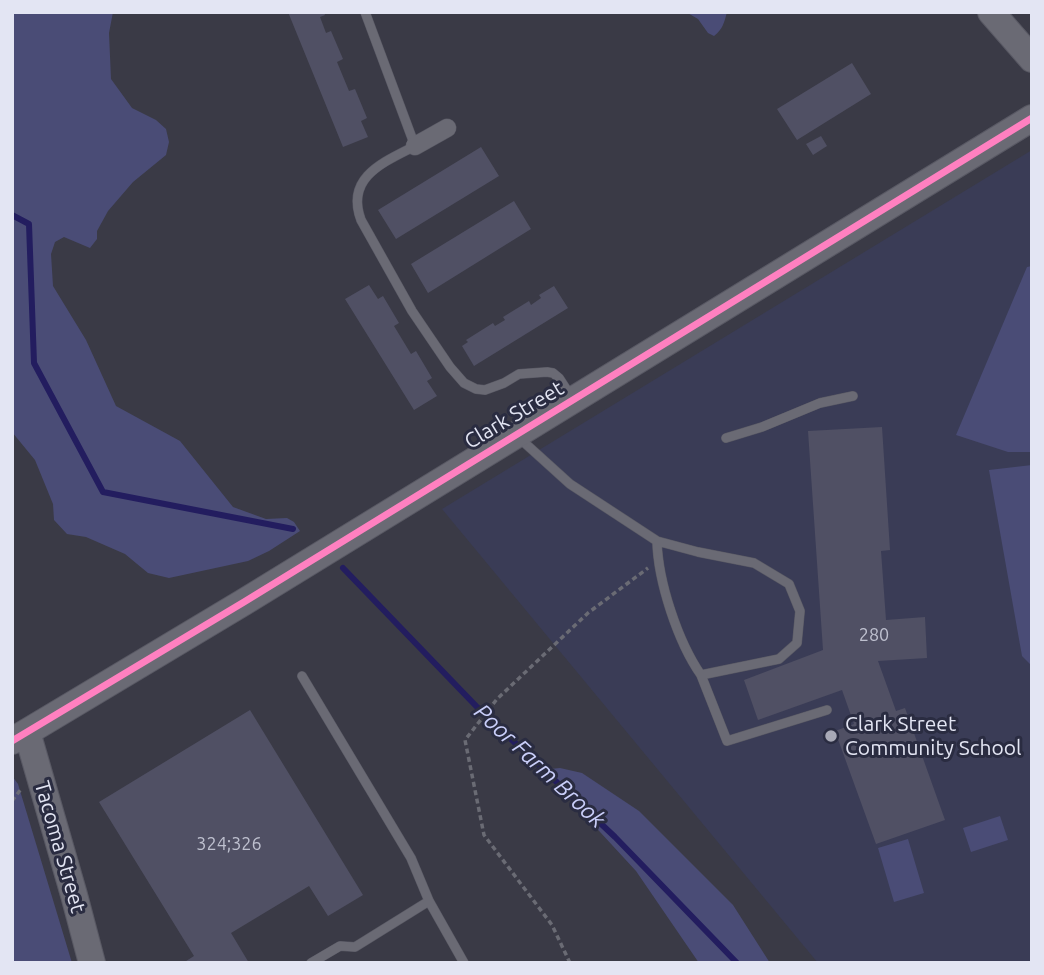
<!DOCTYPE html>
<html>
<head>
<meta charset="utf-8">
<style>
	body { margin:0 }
	#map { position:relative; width:1044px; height:975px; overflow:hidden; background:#3a3a46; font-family:Ubuntu,sans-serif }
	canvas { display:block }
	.frame { position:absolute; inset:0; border:14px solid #e3e5f3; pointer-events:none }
</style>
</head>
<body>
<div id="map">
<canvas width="1044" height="975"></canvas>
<div class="frame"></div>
</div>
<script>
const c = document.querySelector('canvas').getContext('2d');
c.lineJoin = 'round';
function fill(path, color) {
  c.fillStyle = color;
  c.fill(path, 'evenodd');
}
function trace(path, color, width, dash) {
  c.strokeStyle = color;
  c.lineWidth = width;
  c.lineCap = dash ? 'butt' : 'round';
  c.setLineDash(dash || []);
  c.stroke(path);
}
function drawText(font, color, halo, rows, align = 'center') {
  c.font = font + ' Ubuntu,sans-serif';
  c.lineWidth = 6;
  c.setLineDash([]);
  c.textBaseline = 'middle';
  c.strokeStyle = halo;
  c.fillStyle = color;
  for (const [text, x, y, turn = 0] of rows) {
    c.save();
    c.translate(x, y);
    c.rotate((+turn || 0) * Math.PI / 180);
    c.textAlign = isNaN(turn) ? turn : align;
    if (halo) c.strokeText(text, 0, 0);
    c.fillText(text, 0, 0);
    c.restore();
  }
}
fill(new Path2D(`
	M 1032,150 L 1032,963 L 818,963 L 442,509 Z`), '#3a3c56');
fill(new Path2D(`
	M 12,12 L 113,12 L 109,33 L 111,79 L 132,108 L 156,120 L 166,129 L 169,142 L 166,155 L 133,182 L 108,211 L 97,231 L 97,239 L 90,248 L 64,237 L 55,242 L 51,254 L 53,286 L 86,340 L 116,406 L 180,441 L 233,507 L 266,519 L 287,518 L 294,522 L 300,531 L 269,551 L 248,561 L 169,578 L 148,573 L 125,554 L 86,537 L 67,534 L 54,520 L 53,504 L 35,460 L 12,432 Z
	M 686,12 L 727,12 C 724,23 723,29 714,36 L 708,33 L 698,19 Z
	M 1032,266 L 1032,452 L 1008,452 L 956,435 L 1027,267 Z
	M 1032,465 L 1032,666 L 1022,656 L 989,470 Z
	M 560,768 L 582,773 L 639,811 L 733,905 L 770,963 L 699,963 L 636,871 L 565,794 L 550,774 L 550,769 Z
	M 12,776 L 18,784 L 72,963 L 12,963 Z
	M 1000,816 L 1008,840 L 971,852 L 963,828 Z
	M 908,839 L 924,893 L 894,902 L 878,848 Z`), '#4a4c76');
trace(new Path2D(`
	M 12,215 L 29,224 L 34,363 L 103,492 L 293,529
	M 343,568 L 477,707 L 615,837 L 737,963`), '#231d5f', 6);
fill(new Path2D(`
	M 288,12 L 324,12 L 325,15 L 320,17 L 326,33 L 331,31 L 343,59 L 337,62 L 349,91 L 355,89 L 367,118 L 361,121 L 368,137 L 343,147 Z
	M 852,63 L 871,94 L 797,140 L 777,109 Z
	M 821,136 L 827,146 L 813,155 L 806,144 Z
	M 481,147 L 499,176 L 396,239 L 378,210 Z
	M 514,201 L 531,229 L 428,293 L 411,264 Z
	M 369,285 L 378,299 L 383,296 L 399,323 L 394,326 L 411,354 L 416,351 L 432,378 L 427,381 L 437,396 L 414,410 L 345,299 Z
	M 554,286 L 568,308 L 474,366 L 462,346 L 468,342 L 466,340 L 493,323 L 495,326 L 505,320 L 503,317 L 529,301 L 531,305 L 541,298 L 539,295 Z
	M 882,427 L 890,550 L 881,551 L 886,620 L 925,617 L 927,658 L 878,661 L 896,711 L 905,708 L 945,820 L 876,844 L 835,731 L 854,724 L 842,690 L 758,720 L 744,680 L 823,650 L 808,431 Z
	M 250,710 L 363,895 L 328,916 L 309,886 L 231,933 L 249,963 L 183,963 L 194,956 L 99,802 Z`), '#505064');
const lane = new Path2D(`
	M 365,12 L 415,146 C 384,162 345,177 361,220 L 412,311 L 450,367 L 464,383 L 476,389 L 485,390 L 504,383 L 519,374 L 547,372 L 553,373 L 559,378 L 572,398
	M 517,436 L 570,484 L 657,541 L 698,552 L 754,563 L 789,584 L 800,611 L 797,643 L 779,659 L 701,675 C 678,642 658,582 657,541
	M 726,438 L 762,427 L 820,403 L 853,396
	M 701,675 L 727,741 L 827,710
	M 302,676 L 411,858 L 429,901 L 464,963
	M 311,963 L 340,946 L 355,947 L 429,901`);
const street = new Path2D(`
	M 415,146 L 447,128`);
const secondary = new Path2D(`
	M 991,12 L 1032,59
	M 27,732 L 74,895 L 92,963
	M 12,741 L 244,602 L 1032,118`);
trace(lane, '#595964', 10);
trace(street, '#595964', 19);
trace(secondary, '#595964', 28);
trace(new Path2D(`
	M 12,801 L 21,789
	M 570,963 L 552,925 L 484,835 L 465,740 L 497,699 L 588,613 L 648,568`), '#6a6b74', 3.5, [5, 3.5]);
trace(lane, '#6a6a74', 9);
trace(street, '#6a6a74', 18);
trace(secondary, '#6a6a74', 26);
trace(new Path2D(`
	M 12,741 L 244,602 L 1032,118`), '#ff80c0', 7);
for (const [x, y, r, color] of [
	[831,736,7,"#a8a9b6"]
]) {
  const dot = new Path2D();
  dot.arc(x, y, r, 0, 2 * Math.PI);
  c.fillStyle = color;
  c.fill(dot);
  trace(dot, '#2a2c41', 2.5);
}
drawText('18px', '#bec0cf', null, [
	["280",874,635],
	["324;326",229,844]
]);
drawText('21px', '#e3e5f3', '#2a2c41', [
	["Clark Street",514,415,-31],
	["Tacoma Street",60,847,74]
]);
drawText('21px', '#e3e5f3', '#2a2c41', [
	["Clark Street",845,724],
	["Community School",845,748]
], 'left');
drawText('italic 23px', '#c9cef9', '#2a2c41', [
	["Poor Farm Brook",540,766,43]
]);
</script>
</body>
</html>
